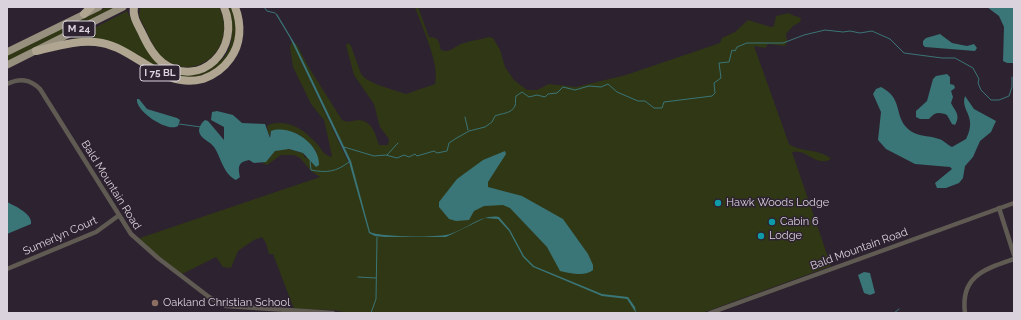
<!DOCTYPE html>
<html>
<head>
<meta charset="utf-8">
<style>
	body { margin:0 }
	#map { position:relative; width:1021px; height:320px; overflow:hidden; background:#2d2230; font-family:Raleway,sans-serif }
	canvas { display:block }
	.frame { position:absolute; inset:0; border:8px solid #dad3dd; pointer-events:none }
</style>
</head>
<body>
<div id="map">
<canvas width="1021" height="320"></canvas>
<div class="frame"></div>
</div>
<script>
const c = document.querySelector('canvas').getContext('2d');
c.lineJoin = 'round';
function fill(path, color) {
  c.fillStyle = color;
  c.fill(path, 'evenodd');
}
function trace(path, color, width, dash) {
  c.strokeStyle = color;
  c.lineWidth = width;
  c.lineCap = dash ? 'butt' : 'round';
  c.setLineDash(dash || []);
  c.stroke(path);
}
function drawText(font, color, halo, rows, align = 'center') {
  c.font = font + ' Raleway,sans-serif';
  c.lineWidth = 3;
  c.setLineDash([]);
  c.textBaseline = 'middle';
  c.strokeStyle = halo;
  c.fillStyle = color;
  for (const [text, x, y, turn = 0] of rows) {
    c.save();
    c.translate(x, y);
    c.rotate((+turn || 0) * Math.PI / 180);
    c.textAlign = isNaN(turn) ? turn : align;
    if (halo) c.strokeText(text, 0, 0);
    c.fillText(text, 0, 0);
    c.restore();
  }
}
fill(new Path2D(`
	M 107,7 L 115,7 L 7,62 L 7,55 Z
	M 141,7 L 219,7 C 240,48 193,87 161,56 C 154,49 150,39 146,30 C 142,22 136,15 141,7 Z
	M 228,7 L 233,7 C 248,47 218,82 177,77 C 165,76 144,57 131,52 C 114,46 90,43 71,40 L 127,11 C 137,30 145,55 163,67 C 171,73 181,70 190,68 C 197,67 207,67 214,64 C 235,57 235,23 228,7 Z
	M 415,7 L 418,7 L 429,37 C 439,37 439,42 441,50 C 451,54 455,45 464,43 C 472,40 481,40 489,37 L 493,38 L 500,50 L 505,67 L 514,80 L 527,90 L 537,90 L 549,84 L 576,87 L 626,75 L 720,43 L 722,38 L 735,32 L 748,20 L 771,27 L 774,26 L 776,16 L 789,13 L 792,15 L 801,18 L 800,22 L 793,26 L 786,34 L 787,42 L 785,46 L 768,44 L 765,48 L 754,46 L 789,144 C 801,153 819,148 831,159 C 816,168 807,148 792,152 L 831,266 L 702,313 L 349,313 L 333,310 L 294,309 L 273,254 L 269,254 L 266,243 L 262,237 L 254,240 L 238,251 L 231,268 L 223,267 L 216,257 L 182,274 L 137,239 L 320,177 L 311,171 L 300,158 L 294,155 L 281,155 L 267,165 L 262,163 C 269,161 270,156 274,152 C 281,145 294,151 303,153 L 305,158 L 317,152 L 298,134 L 271,131 L 269,137 L 267,126 C 272,123 275,123 281,123 C 297,124 307,133 318,145 C 322,150 324,155 331,157 L 332,156 L 324,120 L 311,104 L 293,67 L 290,47 L 292,42 L 350,166 L 351,161 L 293,42 L 297,45 L 308,66 L 342,120 C 349,123 351,121 358,120 C 372,120 376,135 379,145 L 388,145 L 389,139 L 380,127 L 374,104 L 354,75 L 346,45 L 348,43 L 351,46 L 361,74 L 366,79 L 378,85 L 406,94 L 435,84 C 440,63 422,28 415,7 Z`), '#303715');
fill(new Path2D(`
	M 987,7 L 1014,7 L 1014,63 L 1007,63 L 1003,61 L 1004,27 L 999,16 Z
	M 275,13 L 277,14 L 295,44 L 351,161 L 370,232 C 379,237 440,238 450,234 C 467,229 481,214 499,217 L 510,230 L 524,256 L 534,266 L 602,294 L 628,297 L 635,307 L 636,313 L 627,299 L 602,296 L 533,267 L 523,257 L 509,231 L 498,219 L 485,218 L 446,237 L 385,237 L 375,236 L 369,233 L 349,162 L 290,38 Z
	M 940,34 L 952,43 L 967,46 L 974,44 L 977,48 L 975,51 L 925,47 L 923,45 L 923,41 L 926,38 Z
	M 947,74 L 950,77 L 950,84 L 954,85 L 955,88 L 951,91 L 953,97 L 951,103 C 955,111 961,115 955,125 L 952,124 L 947,115 C 939,112 935,112 929,119 L 920,119 L 916,117 L 916,111 L 927,101 L 933,79 L 936,76 Z
	M 881,87 C 903,98 894,115 907,128 C 916,137 928,135 939,139 C 944,140 947,145 952,147 L 966,139 C 978,116 960,111 965,96 L 974,109 L 996,121 L 991,132 L 980,141 L 973,157 L 965,166 L 963,178 L 959,183 L 946,188 L 937,188 L 935,183 L 952,169 L 950,167 L 915,164 L 886,149 L 878,140 L 881,112 L 873,94 L 876,89 Z
	M 137,99 L 139,99 L 147,109 L 177,118 L 180,120 L 178,126 C 168,133 135,111 137,99 Z
	M 217,111 L 233,115 L 242,123 L 265,124 L 270,138 L 271,131 C 291,124 320,144 319,165 L 316,167 L 303,153 L 289,149 L 275,151 L 266,162 L 254,163 L 249,160 C 238,162 238,167 240,177 L 236,180 C 223,174 221,157 214,147 C 210,141 200,139 199,131 C 199,127 202,122 205,120 L 208,121 L 224,140 L 224,127 L 211,120 L 212,112 Z
	M 505,151 L 506,154 L 488,182 L 488,187 L 522,196 L 563,219 L 588,254 L 593,265 L 593,270 C 586,277 569,273 560,271 L 547,247 L 510,208 L 503,205 L 484,206 L 474,211 L 469,220 L 456,221 L 449,219 L 439,207 L 439,202 L 457,179 L 483,160 Z
	M 7,202 C 15,206 33,214 31,224 L 7,234 Z
	M 864,272 L 870,273 L 875,293 L 870,295 L 864,293 L 858,275 Z`), '#3a7577');
trace(new Path2D(`
	M 264,7 L 267,11 L 275,13
	M 465,117 L 468,130
	M 179,124 L 201,127
	M 344,147 L 374,156 L 386,155 L 397,158 L 404,155 L 409,157 L 415,154 L 417,156 L 434,151 L 437,153 L 447,151 L 449,143 L 455,139 L 469,131 L 485,127 L 492,122 L 495,116 C 502,113 511,114 515,106 C 516,103 515,99 516,96 L 522,92 L 529,97 L 537,95 L 545,97 L 548,94 L 557,93 L 563,87 L 575,90 L 589,86 L 601,87 L 608,84 L 617,92 L 638,101 L 645,101 L 654,108 L 662,108 L 664,102 L 712,96 L 715,93 L 714,83 L 721,78 L 719,63 L 729,62 L 732,50 L 735,51 L 737,47 L 747,43 L 783,43 L 804,35 L 825,30 L 843,32 L 850,31 L 860,33 L 872,31 L 890,39 L 904,53 L 942,58 L 955,58 L 973,68 L 979,79 L 978,83 L 981,90 L 991,100 L 999,100 L 1009,96 L 1012,87 L 1012,77
	M 387,155 L 398,143
	M 310,161 L 311,170 C 327,173 336,172 349,162
	M 358,277 L 376,278
	M 371,313 L 376,299 L 377,237
	M 894,313 L 899,309`), '#3a7577', 1);
trace(new Path2D(`
	M 7,84 C 20,78 30,79 40,89 L 131,234 L 158,258 L 209,297 L 226,306 L 333,313
	M 999,208 L 1014,255
	M 7,269 L 96,232 L 118,216
	M 710,313 L 1014,203
	M 965,313 C 960,276 985,269 1014,259`), '#5f5b53', 4.5);
trace(new Path2D(`
	M 7,52 L 99,7
	M 7,65 L 123,7`), '#98907f', 7);
trace(new Path2D(`
	M 134,7 C 132,16 138,25 142,33 C 147,44 153,56 163,63 C 200,90 242,49 224,7
	M 84,14 L 91,7
	M 36,51 C 57,46 80,39 102,43 C 138,50 163,90 203,79 C 214,75 223,69 230,59 C 241,44 242,25 235,7`), '#afa590', 8);
for (const [x, y, r, color] of [
	[718,203,4,"#0f9aa8"],
	[772,222,4,"#0f9aa8"],
	[761,236,4,"#0f9aa8"],
	[155,303,4,"#8d6e63"]
]) {
  const dot = new Path2D();
  dot.arc(x, y, r, 0, 2 * Math.PI);
  c.fillStyle = color;
  c.fill(dot);
  trace(dot, '#2d2230', 1.5);
}
for (const [x, y, w] of [
	[79,29,32],
	[160,73,40]
]) {
  const box = new Path2D();
  box.roundRect(x - w / 2, y - 8, w, 16, 3);
  c.fillStyle = '#2d2230';
  c.fill(box);
  trace(box, '#dad3dd', 1);
}
drawText('bold 10px', '#dad3dd', null, [
	["M 24",79,29],
	["I 75 BL",160,73]
]);
drawText('11px', '#dad3dd', '#2d2230', [
	["Bald Mountain Road",111,185,58],
	["Sumerlyn Court",60,236,-24],
	["Bald Mountain Road",859,249,-20]
]);
drawText('11px', '#dad3dd', '#2d2230', [
	["Hawk Woods Lodge",726,203],
	["Cabin 6",780,222],
	["Lodge",769,236],
	["Oakland Christian School",163,303]
], 'left');
</script>
</body>
</html>
